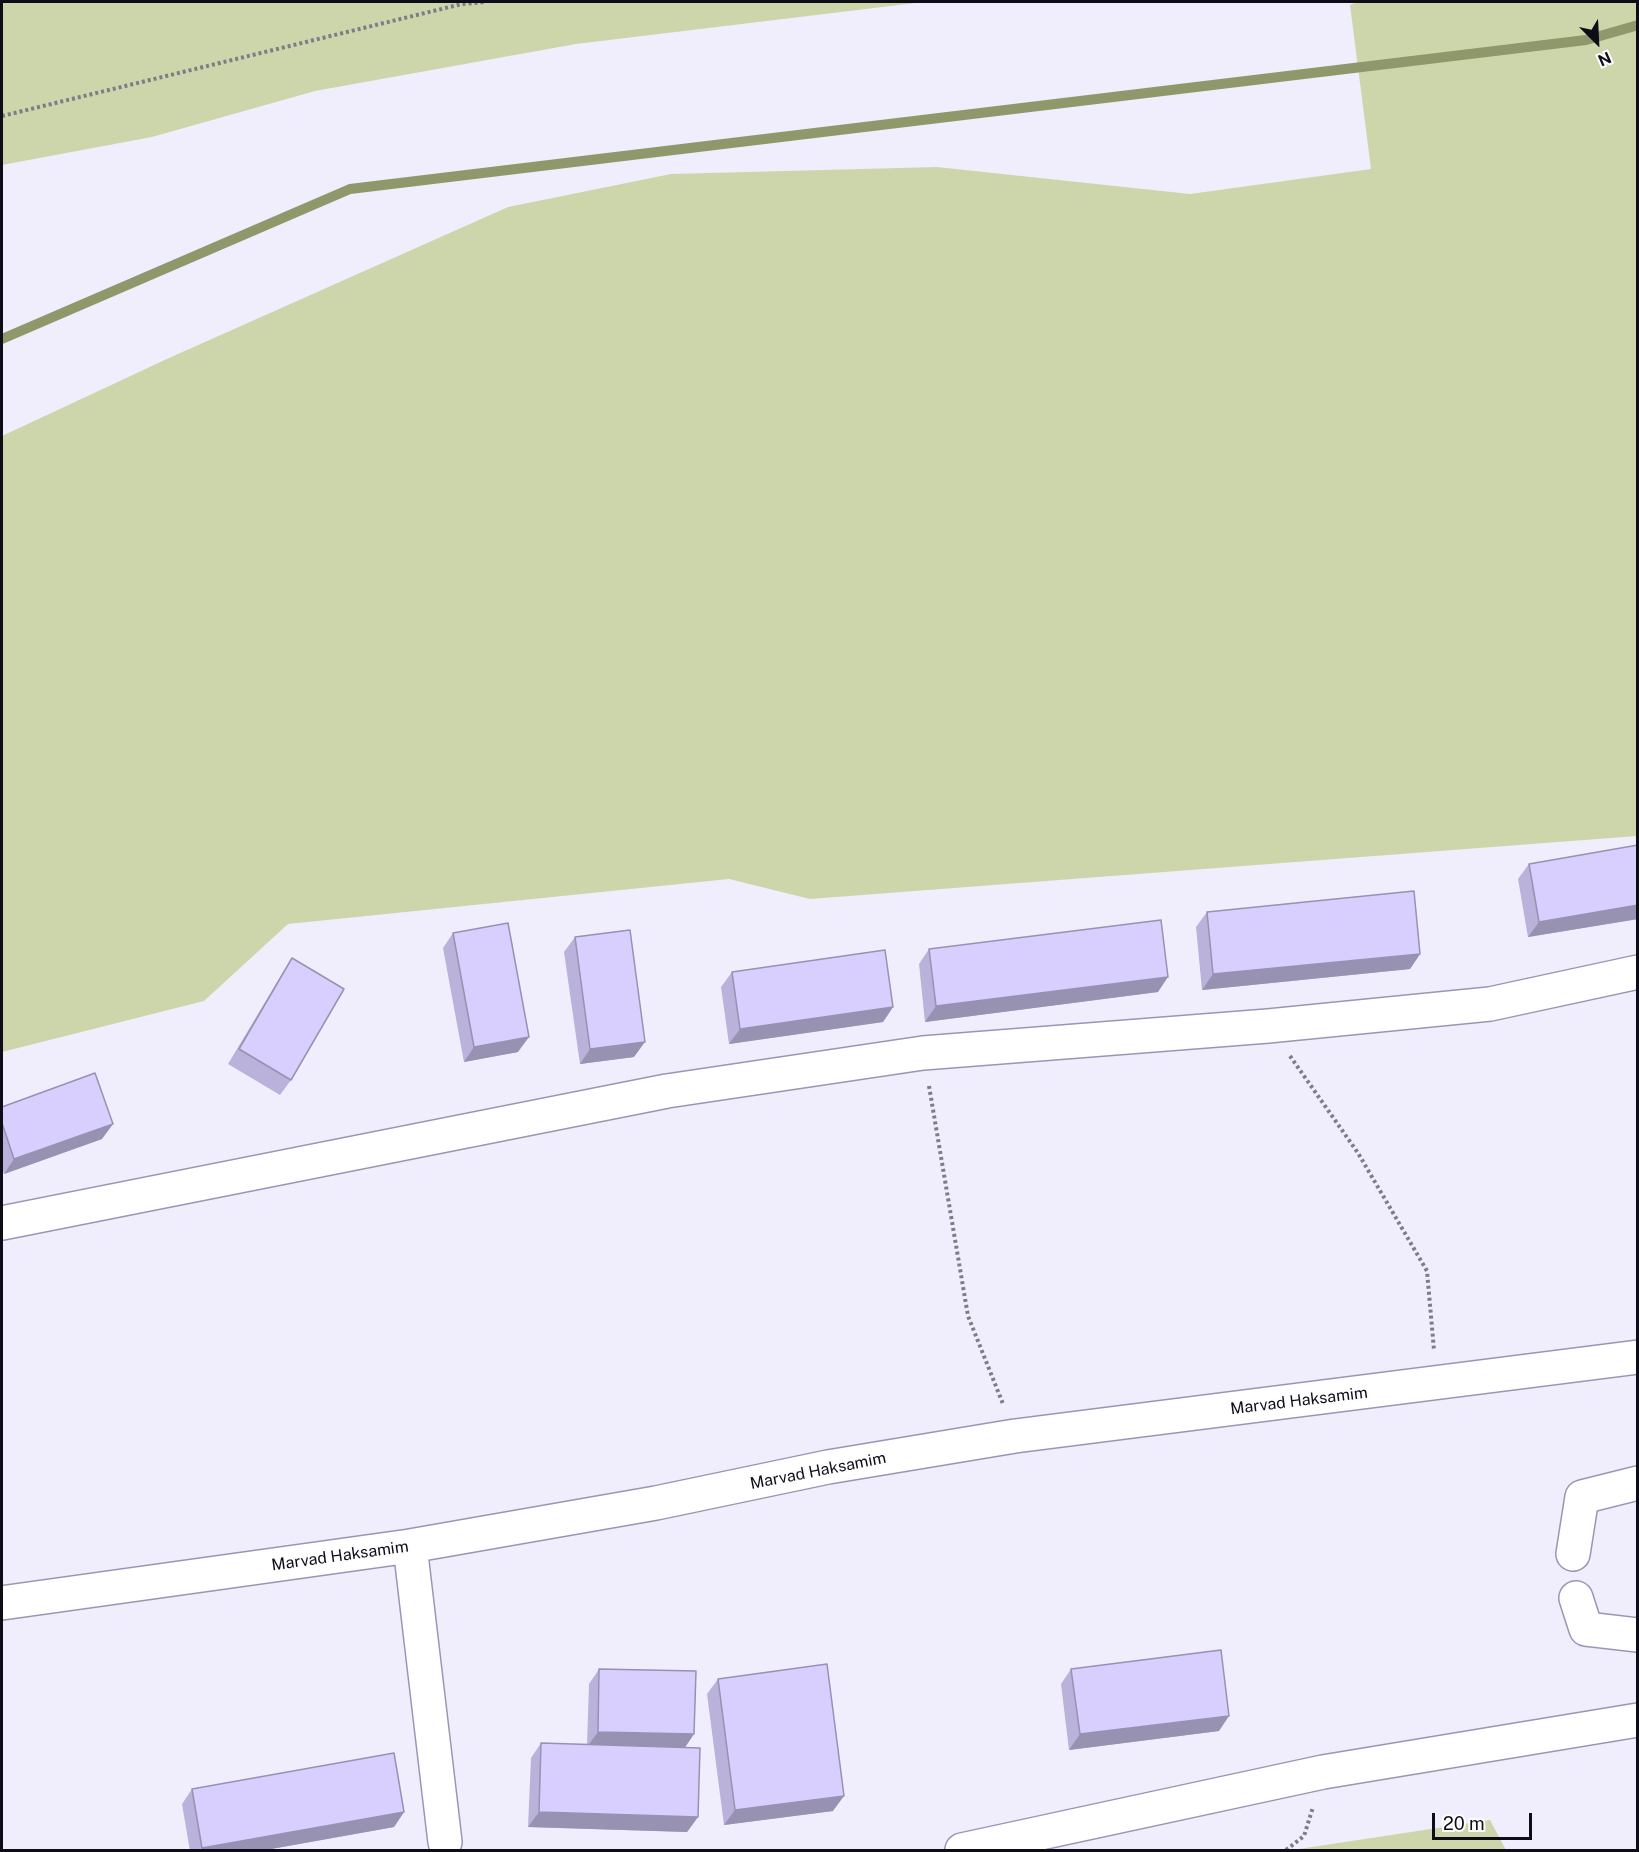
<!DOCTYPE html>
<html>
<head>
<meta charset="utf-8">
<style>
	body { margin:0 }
	#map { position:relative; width:1639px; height:1852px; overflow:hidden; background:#f0eefc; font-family:"Public Sans",sans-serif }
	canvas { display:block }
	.frame { position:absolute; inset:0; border:3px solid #0e0c17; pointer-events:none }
	.north { position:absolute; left:1567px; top:12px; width:60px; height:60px; -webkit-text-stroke:4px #fdfdfd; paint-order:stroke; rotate:156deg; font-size:16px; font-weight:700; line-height:24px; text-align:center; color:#0e0c17 }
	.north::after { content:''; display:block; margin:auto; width:21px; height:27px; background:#0e0c17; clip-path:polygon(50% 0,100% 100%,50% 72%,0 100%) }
	.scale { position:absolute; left:1432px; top:1813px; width:100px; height:27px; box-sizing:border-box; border:3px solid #0e0c17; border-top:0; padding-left:8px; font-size:18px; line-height:21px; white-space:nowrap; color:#0e0c17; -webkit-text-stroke:4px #fdfdfd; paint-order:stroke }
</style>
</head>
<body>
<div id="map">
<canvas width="1639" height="1852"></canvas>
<div class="frame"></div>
<div class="north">N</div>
<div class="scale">20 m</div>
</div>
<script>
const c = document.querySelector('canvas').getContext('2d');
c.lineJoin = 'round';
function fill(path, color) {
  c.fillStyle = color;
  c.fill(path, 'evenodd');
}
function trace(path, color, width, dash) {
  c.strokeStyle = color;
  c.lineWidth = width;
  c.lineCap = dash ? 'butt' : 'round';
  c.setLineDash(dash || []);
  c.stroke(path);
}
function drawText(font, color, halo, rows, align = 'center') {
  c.font = font + ' "Public Sans",sans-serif';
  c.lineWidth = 4.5;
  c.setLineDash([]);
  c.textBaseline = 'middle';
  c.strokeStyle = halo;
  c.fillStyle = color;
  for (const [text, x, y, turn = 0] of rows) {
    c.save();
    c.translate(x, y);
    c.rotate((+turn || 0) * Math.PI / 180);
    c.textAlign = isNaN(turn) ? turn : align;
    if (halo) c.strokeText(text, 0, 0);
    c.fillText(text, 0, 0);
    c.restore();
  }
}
fill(new Path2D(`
	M 2,2 L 924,2 L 576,44 L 315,91 L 152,137 L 2,165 Z
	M 1358,2 L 1637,2 L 1637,836 L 810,899 L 729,879 L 288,924 L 204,1001 L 2,1052 L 2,436 L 169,358 L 508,207 L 671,174 L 937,167 L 1190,194 L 1371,169 L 1350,5 Z
	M 1490,1820 L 1506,1850 L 1292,1850 Z`), '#cdd6ab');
trace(new Path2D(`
	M 2,339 L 350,189 L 1586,40 L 1638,25`), '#8f986b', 10);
const minor = new Path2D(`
	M 2,1223 L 667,1091 L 923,1053 L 1268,1026 L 1490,1004 L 1638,972
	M 410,1546 L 445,1842
	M 1573,1554 L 1582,1497 L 1638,1483
	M 1576,1598 L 1586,1629 L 1638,1635
	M 2,1603 L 410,1546 L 656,1503 L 828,1467 L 1015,1436 L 1638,1357
	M 962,1850 L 1323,1772 L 1638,1720`);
trace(minor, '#9b95b5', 36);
trace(new Path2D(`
	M 2,116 L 462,4 L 485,2
	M 1290,1056 L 1358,1153 L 1427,1271 L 1434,1350
	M 929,1086 L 968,1316 L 1003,1404
	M 1286,1850 L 1304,1836 L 1313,1807`), '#7e7c88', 4, [3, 3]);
trace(minor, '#fff', 33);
fill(new Path2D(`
	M 1638,845 L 1638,919 L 1528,937 L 1518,879 L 1529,864 Z
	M 1207,912 L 1420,954 L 1410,969 L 1202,990 L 1196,927 Z
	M 453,933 L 518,1052 L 464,1062 L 443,948 Z
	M 575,937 L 634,1057 L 580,1064 L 564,952 Z
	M 929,949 L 1158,992 L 925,1022 L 919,964 Z
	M 292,958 L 291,1080 L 280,1095 L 228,1064 L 282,974 Z
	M 732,972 L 893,1007 L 883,1022 L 729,1044 L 721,987 Z
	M 2,1107 L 102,1139 L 4,1174 L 2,1168 Z
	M 599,1669 L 694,1734 L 684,1748 L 698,1817 L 687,1832 L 528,1827 L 531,1758 L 541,1743 L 587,1745 L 589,1684 Z
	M 1071,1669 L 1219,1731 L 1069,1750 L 1061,1684 Z
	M 718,1679 L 833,1811 L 724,1825 L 707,1694 Z
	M 192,1789 L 404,1812 L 394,1827 L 260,1851 L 190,1851 L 182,1804 Z`), '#bab2db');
fill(new Path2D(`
	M 1638,905 L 1638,919 L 1528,937 L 1539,922 Z
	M 1420,954 L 1410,969 L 1202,990 L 1213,974 Z
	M 1168,977 L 1158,992 L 925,1022 L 936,1006 Z
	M 893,1007 L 883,1022 L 729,1044 L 740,1029 Z
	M 529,1037 L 518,1052 L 464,1062 L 474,1047 Z
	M 645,1042 L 634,1057 L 580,1064 L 590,1049 Z
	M 113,1124 L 102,1139 L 4,1174 L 14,1159 Z
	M 1229,1716 L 1219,1731 L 1069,1750 L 1080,1734 Z
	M 598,1732 L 694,1734 L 684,1749 L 587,1747 Z
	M 844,1796 L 833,1811 L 724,1825 L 735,1810 Z
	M 404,1812 L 394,1827 L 260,1851 L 200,1851 L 202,1848 Z
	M 539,1812 L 698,1817 L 687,1832 L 528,1827 Z`), '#9791b2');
const building = new Path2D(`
	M 1638,845 L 1638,905 L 1539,922 L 1529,864 Z
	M 1414,891 L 1420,954 L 1213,974 L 1207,912 Z
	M 1161,920 L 1168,977 L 936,1006 L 929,949 Z
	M 508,923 L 529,1037 L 474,1047 L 453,933 Z
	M 630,930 L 645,1042 L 590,1049 L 575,937 Z
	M 885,950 L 893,1007 L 740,1029 L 732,972 Z
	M 292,958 L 344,989 L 291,1080 L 239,1049 Z
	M 95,1073 L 113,1124 L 14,1159 L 2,1123 L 2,1107 Z
	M 1221,1650 L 1229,1716 L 1080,1734 L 1071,1669 Z
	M 827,1664 L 844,1796 L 735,1810 L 718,1679 Z
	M 599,1669 L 696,1671 L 694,1734 L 598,1732 Z
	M 541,1743 L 700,1748 L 698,1817 L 539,1812 Z
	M 394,1753 L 404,1812 L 202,1848 L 192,1789 Z`);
fill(building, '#d8cfff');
trace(building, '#9791b2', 1.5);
drawText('16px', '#0e0c17', '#fdfdfd', [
	["Marvad Haksamim",1299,1401,-7],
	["Marvad Haksamim",818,1471,-11],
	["Marvad Haksamim",340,1556,-8]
]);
</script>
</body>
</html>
